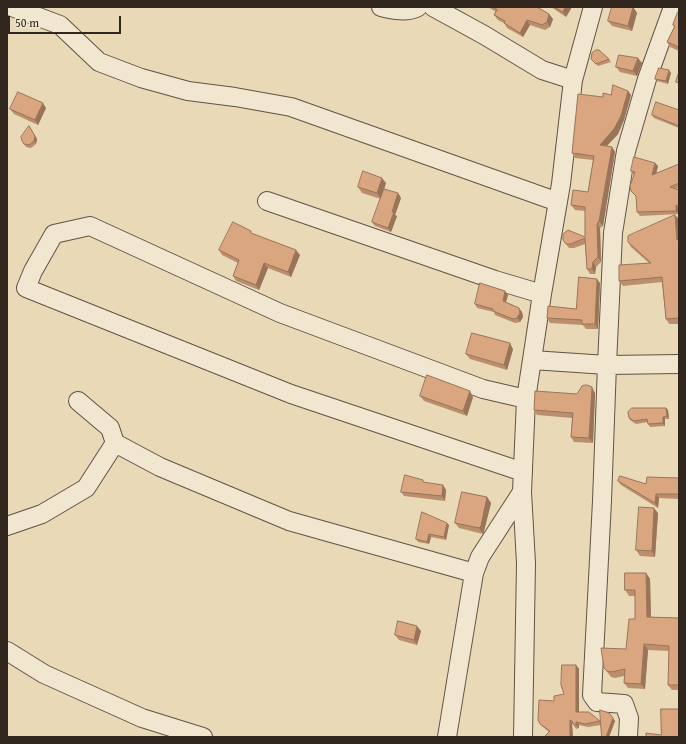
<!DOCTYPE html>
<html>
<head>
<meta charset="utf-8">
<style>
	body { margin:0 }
	#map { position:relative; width:686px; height:744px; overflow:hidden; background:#e9d9b6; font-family:"Gentium Book Plus",serif }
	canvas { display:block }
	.frame { position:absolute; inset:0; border:8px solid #32271f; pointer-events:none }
	.scale { position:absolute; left:8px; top:16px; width:113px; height:18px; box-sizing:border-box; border:2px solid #32271f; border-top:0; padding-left:5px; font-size:12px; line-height:14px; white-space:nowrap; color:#32271f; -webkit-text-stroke:3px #f1e6d0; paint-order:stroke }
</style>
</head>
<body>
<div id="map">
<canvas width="686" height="744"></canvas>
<div class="frame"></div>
<div class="scale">50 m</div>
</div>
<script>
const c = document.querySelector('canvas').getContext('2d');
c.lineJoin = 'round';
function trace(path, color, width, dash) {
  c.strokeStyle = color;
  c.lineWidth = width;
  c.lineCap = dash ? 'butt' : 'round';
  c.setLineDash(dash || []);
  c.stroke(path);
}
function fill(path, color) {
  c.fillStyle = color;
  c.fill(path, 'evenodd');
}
const minor = new Path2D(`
	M 12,7 L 60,25 L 99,62 L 141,78 L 188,91 L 235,97 L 291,107 L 558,202
	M 381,7 C 393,10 407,13 418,7
	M 433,7 L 484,35 L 542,70 L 573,80
	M 267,201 L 495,280 L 542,294
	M 532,360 L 607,365 L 679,364
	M 78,401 L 110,428 L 115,443
	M 523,472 L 291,394 L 26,288 L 33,271 L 54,234 L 90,226 L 280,313 L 483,389 L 526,399
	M 7,526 L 42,514 L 86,488 L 115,443 L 160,467 L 289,521 L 474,573
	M 7,651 L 44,674 L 142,718 L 203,737
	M 447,737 L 474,573 L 480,557 L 522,492
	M 523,737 L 526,563 L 522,492 L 526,399 L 542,294 L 561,184 L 573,80 L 593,7
	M 628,737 L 629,718 L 624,704 L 597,702 L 592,695 L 602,501 L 607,365 L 613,233 L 626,151 L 647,79 L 673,7`);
trace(minor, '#605445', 20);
trace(minor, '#f1e6d0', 18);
fill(new Path2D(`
	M 488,7 L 537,7 L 549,14 L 553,19 L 550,27 L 545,30 L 530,25 L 523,37 L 507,28 L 504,23 L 498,20 L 494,15 L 496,12 Z
	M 551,7 L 572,7 L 566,17 Z
	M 633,7 L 637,13 L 632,31 L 612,26 L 608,21 Z
	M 679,12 L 679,51 L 670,47 L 667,42 L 674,27 L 673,25 Z
	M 591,59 L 609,59 L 611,62 L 598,66 Z
	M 642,63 L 637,76 L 620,72 L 616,67 Z
	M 671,73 L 668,84 L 657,81 L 655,79 Z
	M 628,91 L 631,95 L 624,120 L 618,134 L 607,146 L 612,147 L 615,152 L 603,226 L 600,228 L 601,262 L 596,267 L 595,274 L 590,274 L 587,269 L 585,244 L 574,248 L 569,248 L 563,240 L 585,237 L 585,211 L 575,210 L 571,205 L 588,192 L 593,160 L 575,158 L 572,153 L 603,97 Z
	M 46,108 L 38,125 L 14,114 L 10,109 Z
	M 679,110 L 679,128 L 654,118 L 652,115 Z
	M 31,129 L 37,139 L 36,144 L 31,148 L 26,147 L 22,141 Z
	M 655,163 L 658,166 L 656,174 L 679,164 L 679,188 L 676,189 L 679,190 L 679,214 L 640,216 L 637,212 L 637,197 L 631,191 L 634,175 L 631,171 Z
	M 386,183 L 381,199 L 362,193 L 358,187 Z
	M 398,193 L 401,198 L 395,215 L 397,216 L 391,232 L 375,226 L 372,222 Z
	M 679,219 L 679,324 L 669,324 L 666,319 L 662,282 L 623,286 L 619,281 L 649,263 L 631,247 L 628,242 Z
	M 253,234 L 300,255 L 291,277 L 268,268 L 259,290 L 236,281 L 233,276 L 238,263 L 222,255 L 219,250 Z
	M 600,283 L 598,329 L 586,329 L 583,325 L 550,323 L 547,318 L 576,309 Z
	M 508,295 L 506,302 L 522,312 L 523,317 L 520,322 L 515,323 L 495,315 L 494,312 L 477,308 L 475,304 Z
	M 513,349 L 507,370 L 470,359 L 466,354 Z
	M 595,393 L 593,443 L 574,442 L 571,437 L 572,418 L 537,415 L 534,410 L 577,394 Z
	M 420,396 L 473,397 L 467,416 L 424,401 Z
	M 666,408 L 668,410 L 669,419 L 665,419 L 665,426 L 650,427 L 648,424 L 648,422 L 636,424 L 630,420 L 629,418 Z
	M 679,478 L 679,499 L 659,498 L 658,508 L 621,485 L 618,481 L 646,484 Z
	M 426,483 L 443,485 L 446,490 L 445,501 L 404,496 L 401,492 Z
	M 487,497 L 491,503 L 484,531 L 483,534 L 459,528 L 455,523 Z
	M 658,513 L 655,557 L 640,556 L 636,550 Z
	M 449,525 L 446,540 L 431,537 L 429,544 L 418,542 L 416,539 Z
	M 646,573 L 650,579 L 651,617 L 679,618 L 679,690 L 672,690 L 668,685 L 669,651 L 648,650 L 645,689 L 628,688 L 624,683 L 624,676 L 615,678 L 611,677 L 604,668 L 626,649 L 635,619 L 635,596 L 629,596 L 625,590 Z
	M 421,631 L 417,645 L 399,640 L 395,635 Z
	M 576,665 L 579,669 L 579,712 L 600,721 L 601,722 L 609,713 L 615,721 L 609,737 L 602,737 L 601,725 L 588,727 L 579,725 L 579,728 L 576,729 L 573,724 L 572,724 L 573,737 L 544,737 L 549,732 L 543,727 L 540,724 L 564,694 Z`), '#bb8f6d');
fill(new Path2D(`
	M 565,7 L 572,7 L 566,17 L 563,12 Z
	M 633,7 L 637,13 L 632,31 L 628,26 Z
	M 549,14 L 553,19 L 550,27 L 547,22 Z
	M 527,20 L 530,25 L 523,37 L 520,33 Z
	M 638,58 L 642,63 L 637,76 L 633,71 Z
	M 669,70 L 671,73 L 668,84 L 666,81 Z
	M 628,91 L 631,95 L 624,120 L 618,134 L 603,150 L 600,145 Z
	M 43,103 L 46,108 L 38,125 L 35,120 Z
	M 29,126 L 37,139 L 36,144 L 34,141 Z
	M 612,147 L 615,152 L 603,226 L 599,221 Z
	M 655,163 L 658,166 L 655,179 L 652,175 Z
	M 382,178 L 386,183 L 381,199 L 377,193 Z
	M 398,193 L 401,198 L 395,215 L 397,216 L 391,232 L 388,228 Z
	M 676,205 L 678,208 L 679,214 L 676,211 Z
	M 675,215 L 679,219 L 679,243 L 677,240 Z
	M 597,224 L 600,228 L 601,262 L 598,257 Z
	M 296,250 L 300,255 L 291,277 L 288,272 Z
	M 593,262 L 596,267 L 595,274 L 592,269 Z
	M 264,263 L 268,268 L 259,290 L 256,285 Z
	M 597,279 L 600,283 L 598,329 L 595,324 Z
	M 505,291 L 508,295 L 505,305 L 503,301 Z
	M 519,308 L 522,312 L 523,317 L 520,322 L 517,318 Z
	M 510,343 L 513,349 L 507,370 L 504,365 Z
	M 592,387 L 595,393 L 593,443 L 589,438 Z
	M 470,391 L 473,397 L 467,416 L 463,411 Z
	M 666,408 L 668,410 L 669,419 L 667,416 Z
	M 663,417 L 665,419 L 665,426 L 663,423 Z
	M 443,485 L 446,490 L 445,501 L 442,496 Z
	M 656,494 L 659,498 L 658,508 L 655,503 Z
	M 487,497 L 491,503 L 484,531 L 483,534 L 479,528 Z
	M 654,508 L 658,513 L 655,557 L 652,551 Z
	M 447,523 L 449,525 L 446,540 L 444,537 Z
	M 429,534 L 431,537 L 429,544 L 427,542 Z
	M 646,573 L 650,579 L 651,622 L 647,617 Z
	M 417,626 L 421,631 L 417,645 L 414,640 Z
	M 644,644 L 648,650 L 645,689 L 641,684 Z
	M 576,665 L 579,669 L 579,715 L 576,712 Z
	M 613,718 L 615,721 L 609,737 L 606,737 Z
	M 570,720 L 572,724 L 573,737 L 570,737 Z
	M 576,722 L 579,725 L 579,728 L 576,725 Z`), '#997459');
const building = new Path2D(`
	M 493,7 L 537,7 L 549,14 L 547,22 L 542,25 L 527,20 L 520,33 L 504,23 L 505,21 L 494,15 L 497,10 Z
	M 555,7 L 565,7 L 563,12 Z
	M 612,7 L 633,7 L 628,26 L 608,21 Z
	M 678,12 L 679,12 L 679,47 L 667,42 L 675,26 L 673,25 Z
	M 596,50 L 599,50 L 609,59 L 596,64 L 591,59 L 592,53 Z
	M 619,55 L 638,58 L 633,71 L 616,67 Z
	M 659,68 L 669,70 L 666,81 L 655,79 Z
	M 679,72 L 679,83 L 676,82 Z
	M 613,85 L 628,91 L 621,116 L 614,129 L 600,145 L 612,147 L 599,221 L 597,224 L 598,257 L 593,262 L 592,269 L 587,269 L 585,238 L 571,244 L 566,244 L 563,240 L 563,234 L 568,230 L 585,237 L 585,207 L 571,205 L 573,190 L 588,192 L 594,156 L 572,153 L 578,94 L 603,97 L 603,93 L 611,95 Z
	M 18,92 L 43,103 L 35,120 L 10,109 Z
	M 656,102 L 679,110 L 679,126 L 652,115 Z
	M 29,126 L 35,136 L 34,141 L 29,145 L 24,144 L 22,141 L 21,137 Z
	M 634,157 L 655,163 L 652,175 L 679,164 L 679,183 L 670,187 L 679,190 L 679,206 L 676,205 L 676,211 L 637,212 L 636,196 L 631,191 L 630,186 L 635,172 L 631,171 Z
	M 363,171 L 382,178 L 377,193 L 358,187 Z
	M 384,189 L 398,193 L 392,212 L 394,212 L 388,228 L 372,222 Z
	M 675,215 L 677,240 L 679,239 L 679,318 L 666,319 L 662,277 L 619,281 L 619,265 L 651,263 L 628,242 L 628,236 Z
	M 233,222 L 251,231 L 251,233 L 296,250 L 288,272 L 264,263 L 256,285 L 233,276 L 239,260 L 219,250 Z
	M 579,277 L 597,279 L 595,324 L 582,324 L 582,320 L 547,318 L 548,306 L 576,309 Z
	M 480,283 L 505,291 L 503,301 L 519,308 L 520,313 L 517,318 L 513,319 L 493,311 L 493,309 L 475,304 Z
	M 472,333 L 510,343 L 504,365 L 466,354 Z
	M 427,375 L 470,391 L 463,411 L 420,396 Z
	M 587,385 L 592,387 L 589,438 L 571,437 L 573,413 L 534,410 L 535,391 L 577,394 L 582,386 Z
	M 632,408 L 666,408 L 667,416 L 663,417 L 663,423 L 648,424 L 647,419 L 634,421 L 629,418 L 628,412 Z
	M 405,475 L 423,480 L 423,482 L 443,485 L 442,496 L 401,492 Z
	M 620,476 L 646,484 L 647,477 L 679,478 L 679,494 L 656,494 L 655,503 L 618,481 Z
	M 462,492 L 487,497 L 481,526 L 479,528 L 455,523 Z
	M 639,507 L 654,508 L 652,551 L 636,550 Z
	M 422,512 L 447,523 L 444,537 L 429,534 L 427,542 L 416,539 Z
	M 625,573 L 646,573 L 647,617 L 679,618 L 679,685 L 668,685 L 669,646 L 644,644 L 641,684 L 624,683 L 625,669 L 611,672 L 607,671 L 604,668 L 601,648 L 626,649 L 629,619 L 635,619 L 635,590 L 625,590 Z
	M 398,621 L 417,626 L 414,640 L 395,635 Z
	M 562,665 L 576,665 L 576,712 L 589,712 L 600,721 L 585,724 L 576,722 L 576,725 L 574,725 L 572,721 L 570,720 L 570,737 L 544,737 L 550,731 L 540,724 L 538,720 L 539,700 L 554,701 L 554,696 L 564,694 L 561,685 Z
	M 661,709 L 679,709 L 679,737 L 646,737 L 646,733 L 661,735 Z
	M 600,710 L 609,713 L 613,718 L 606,737 L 602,737 Z`);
fill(building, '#daa67f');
trace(building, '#997459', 1);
</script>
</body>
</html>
